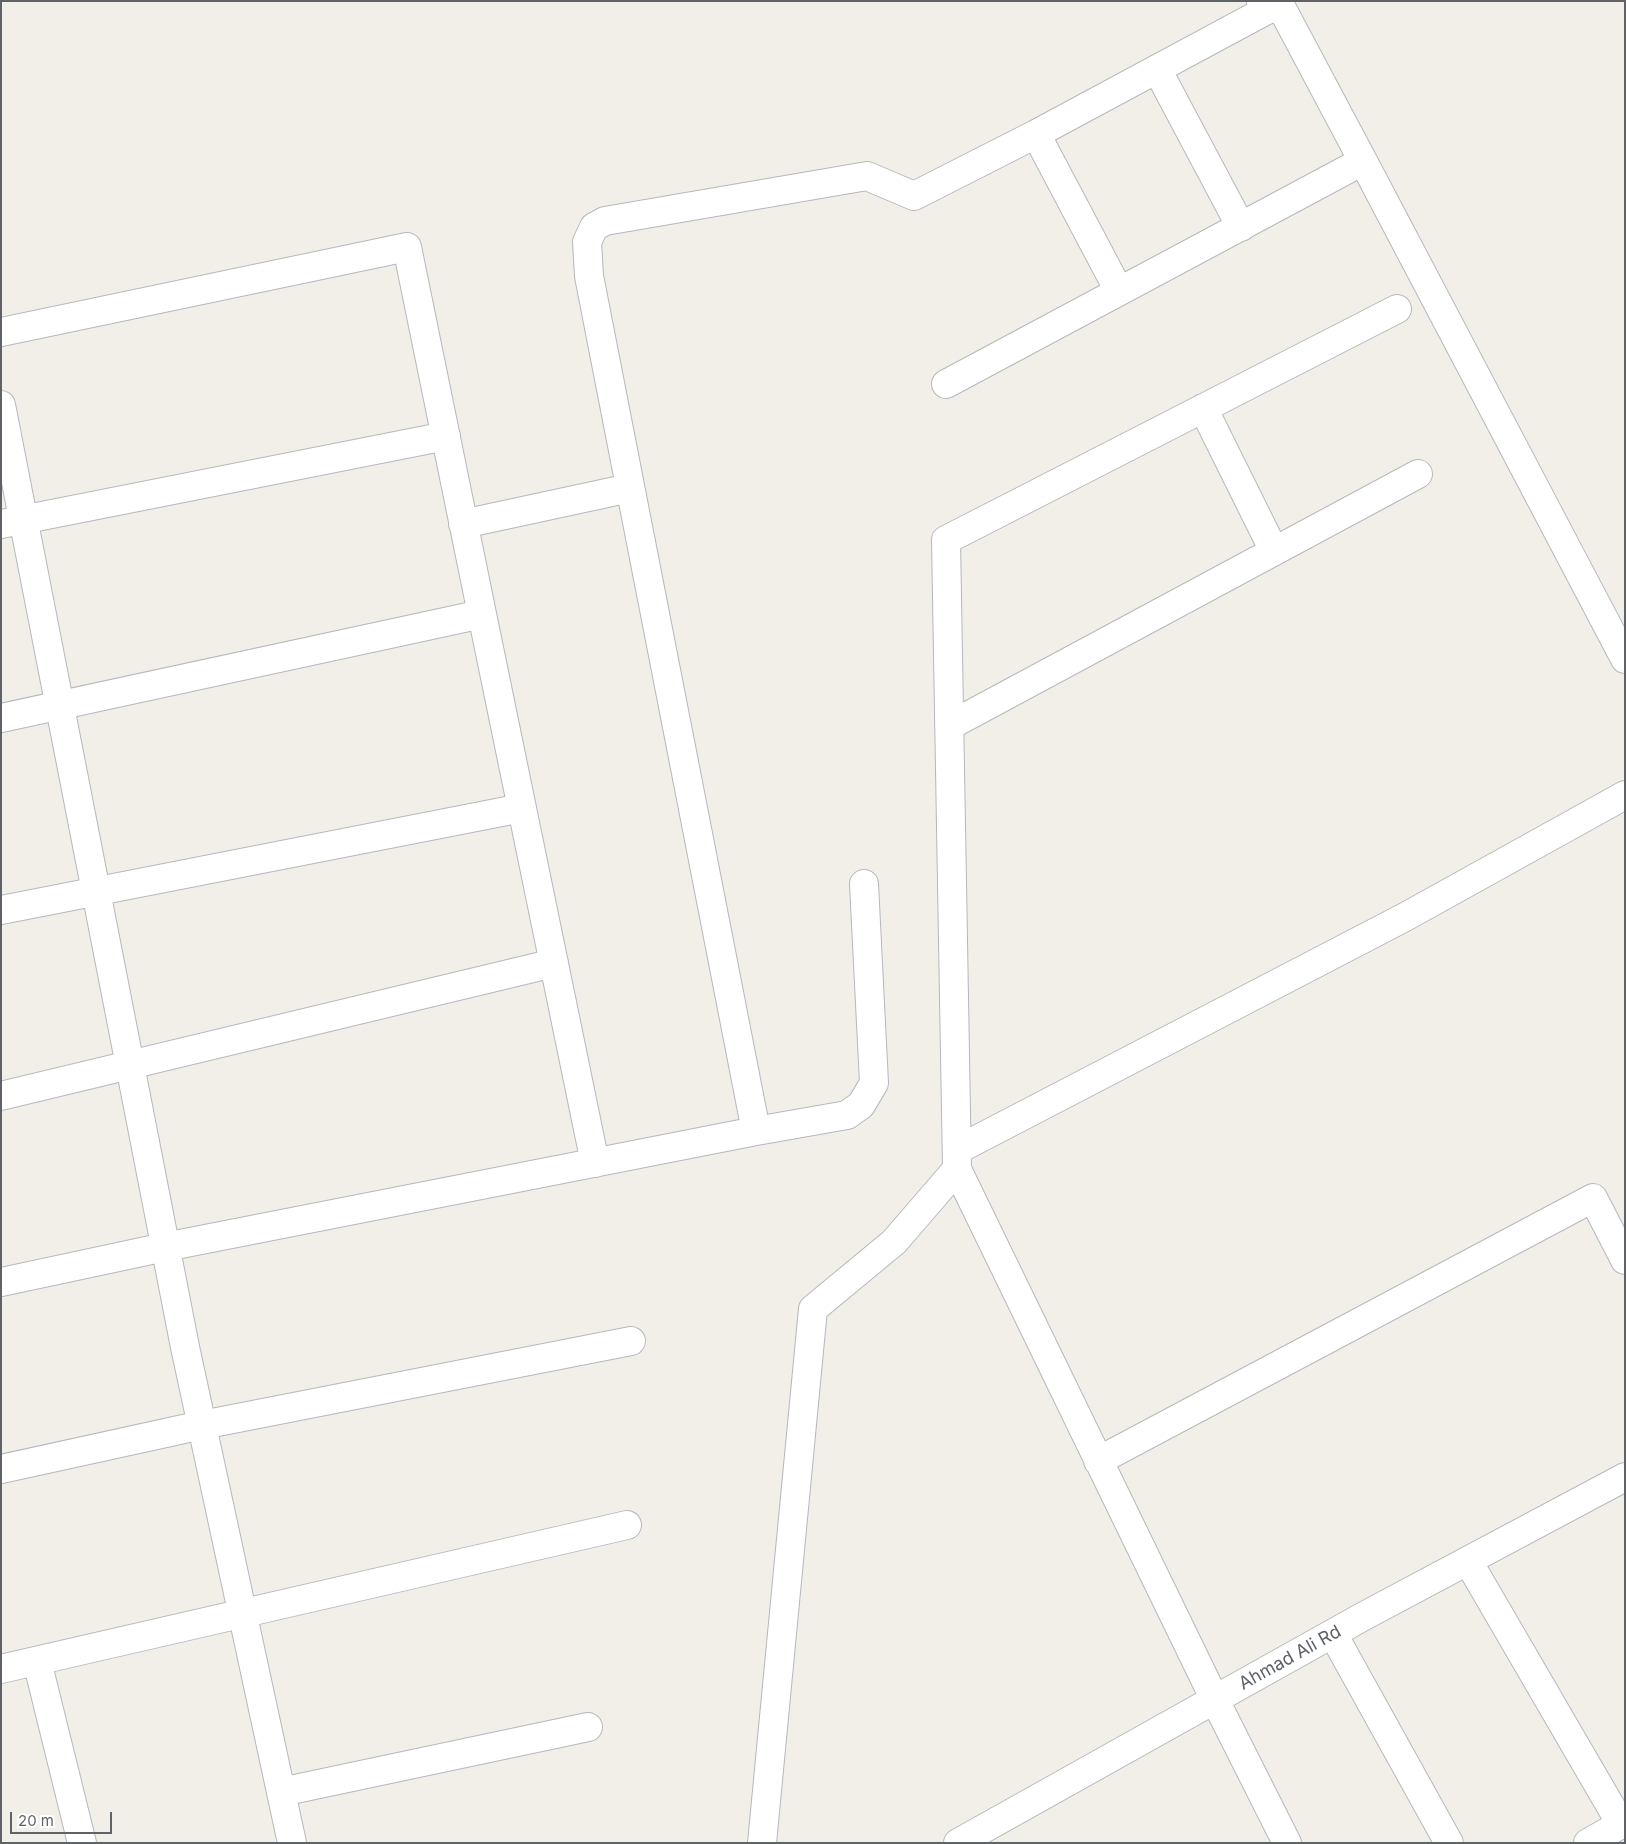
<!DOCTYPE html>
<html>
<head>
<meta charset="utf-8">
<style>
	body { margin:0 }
	#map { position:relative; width:1626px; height:1844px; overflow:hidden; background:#f1efe8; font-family:Inter,sans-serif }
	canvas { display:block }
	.frame { position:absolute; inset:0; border:2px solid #5f6368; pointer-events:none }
	.scale { position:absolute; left:10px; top:1812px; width:102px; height:22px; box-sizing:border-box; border:2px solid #5f6368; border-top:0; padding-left:6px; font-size:15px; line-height:18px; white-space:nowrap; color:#5f6368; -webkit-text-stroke:4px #fff; paint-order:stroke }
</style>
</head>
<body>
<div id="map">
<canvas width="1626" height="1844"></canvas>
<div class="frame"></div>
<div class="scale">20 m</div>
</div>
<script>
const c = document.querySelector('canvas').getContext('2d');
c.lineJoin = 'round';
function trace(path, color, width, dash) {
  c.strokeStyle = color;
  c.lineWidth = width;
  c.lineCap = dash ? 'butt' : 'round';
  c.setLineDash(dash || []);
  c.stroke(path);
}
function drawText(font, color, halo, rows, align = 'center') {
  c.font = font + ' Inter,sans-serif';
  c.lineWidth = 4;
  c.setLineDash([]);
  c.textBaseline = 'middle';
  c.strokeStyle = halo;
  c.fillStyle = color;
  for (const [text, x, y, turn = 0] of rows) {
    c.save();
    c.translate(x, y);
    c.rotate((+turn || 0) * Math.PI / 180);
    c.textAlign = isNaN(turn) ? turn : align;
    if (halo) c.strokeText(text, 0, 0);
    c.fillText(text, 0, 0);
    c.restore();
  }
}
const minor = new Path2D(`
	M 1157,69 L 1241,227
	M 1036,134 L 1119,291
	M 1363,161 L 1625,659
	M 1,332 L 407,247 L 482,614
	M 946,384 L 1363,161 L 1279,3 L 1265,11 L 1261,3
	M 1,405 L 185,1347 L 292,1843
	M 1203,408 L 1274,551
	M 1,524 L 446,436
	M 463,524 L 630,488
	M 1,718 L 482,614 L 595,1163
	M 949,726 L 1418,474
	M 1,910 L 522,808
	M 1,1096 L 554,963
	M 756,1131 L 589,276 L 587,242 L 594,227 L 605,221 L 867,176 L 914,196 L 1036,134 L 1265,11
	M 957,1150 L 1405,917 L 1625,795
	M 957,1169 L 1215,1700 L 1287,1843
	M 1,1282 L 165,1247 L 756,1131 L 847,1115 L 861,1105 L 874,1083 L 864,884
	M 1098,1461 L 1593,1198 L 1625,1260
	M 1,1469 L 202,1425 L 631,1341
	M 1468,1561 L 1621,1824
	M 1333,1634 L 1449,1843
	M 37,1661 L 82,1843
	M 1,1669 L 627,1525
	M 281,1792 L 588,1727
	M 762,1843 L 813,1309 L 894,1242 L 957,1169 L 946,540 L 1397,309
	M 958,1843 L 1364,1616 L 1625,1477
	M 1588,1843 L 1625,1822`);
trace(minor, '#b5b8bc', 30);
trace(minor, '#fff', 28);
drawText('18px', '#5f6368', '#fff', [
	["Ahmad Ali Rd",1290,1658,-29]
]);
</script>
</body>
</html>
